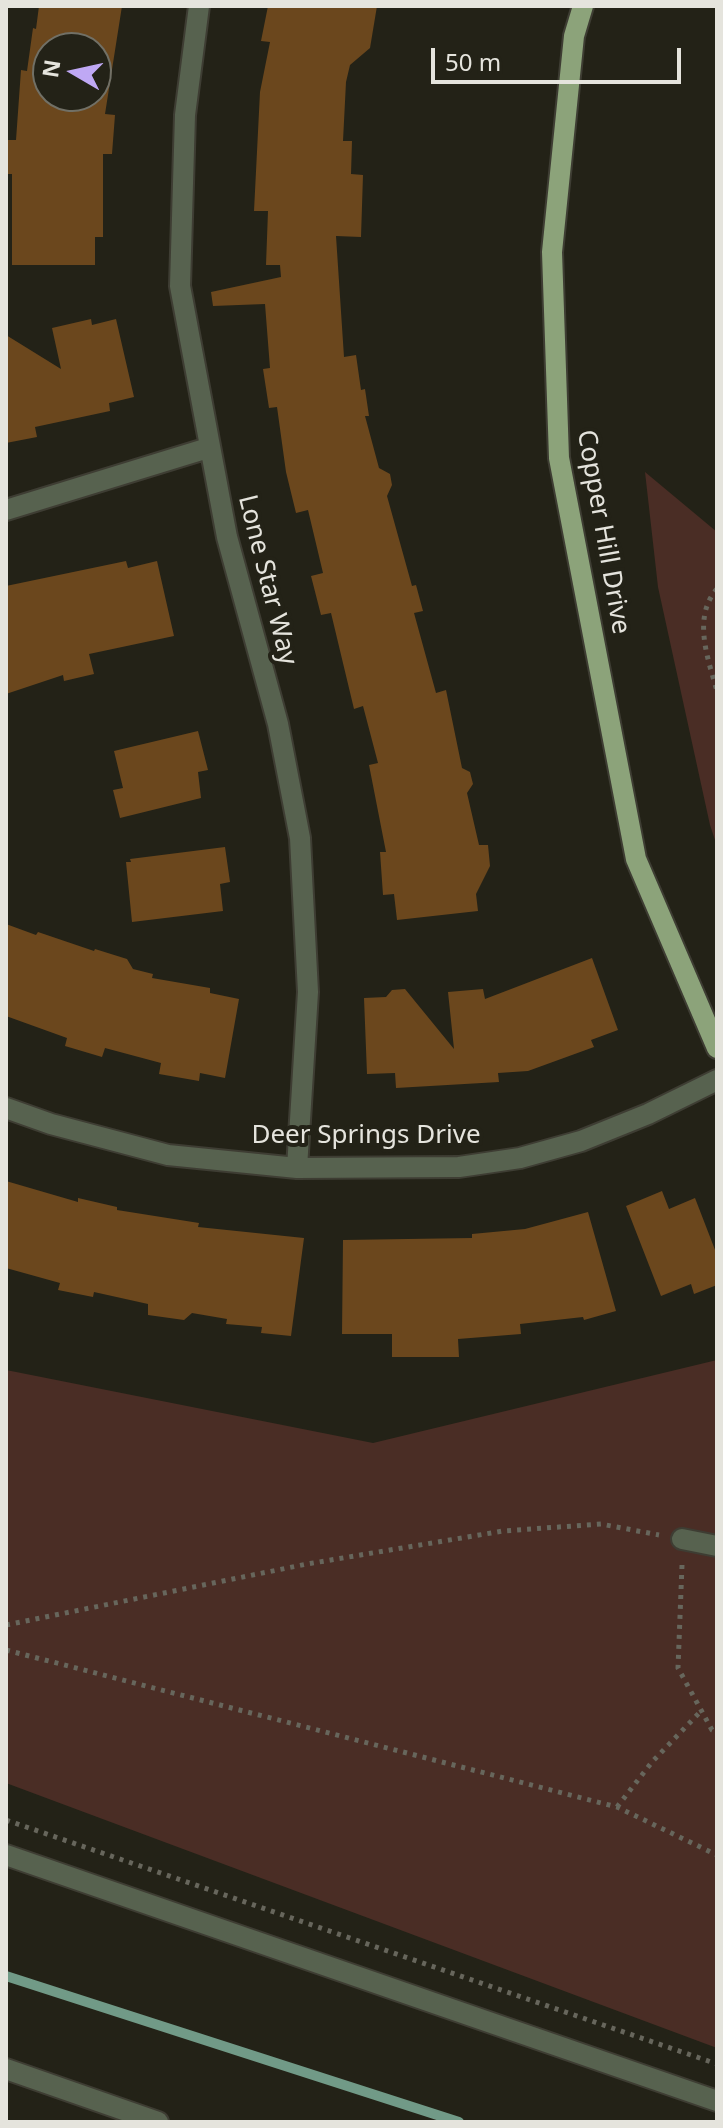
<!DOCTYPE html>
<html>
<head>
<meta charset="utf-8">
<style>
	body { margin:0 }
	#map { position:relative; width:723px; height:2128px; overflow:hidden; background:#232217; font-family:"Noto Sans",sans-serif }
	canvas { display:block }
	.frame { position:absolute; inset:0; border:8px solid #e5e4dd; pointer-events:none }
	.north { position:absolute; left:32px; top:32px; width:80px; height:80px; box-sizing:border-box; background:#232217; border:2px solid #717066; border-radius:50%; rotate:279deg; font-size:22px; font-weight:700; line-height:32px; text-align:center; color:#e5e4dd }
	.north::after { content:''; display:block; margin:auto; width:28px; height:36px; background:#bfa8f4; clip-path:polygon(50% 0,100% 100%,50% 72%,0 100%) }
	.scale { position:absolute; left:431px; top:48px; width:250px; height:36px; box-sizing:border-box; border:4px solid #e5e4dd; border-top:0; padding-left:10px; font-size:24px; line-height:28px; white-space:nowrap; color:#e5e4dd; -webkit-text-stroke:6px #232217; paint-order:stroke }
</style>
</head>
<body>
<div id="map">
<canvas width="723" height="2128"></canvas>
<div class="frame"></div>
<div class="north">N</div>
<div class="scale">50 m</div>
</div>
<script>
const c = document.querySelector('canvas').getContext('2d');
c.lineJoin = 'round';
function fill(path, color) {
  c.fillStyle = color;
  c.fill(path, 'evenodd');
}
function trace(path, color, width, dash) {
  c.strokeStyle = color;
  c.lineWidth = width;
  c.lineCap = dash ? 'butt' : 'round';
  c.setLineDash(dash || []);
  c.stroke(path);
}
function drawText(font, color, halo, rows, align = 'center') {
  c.font = font + ' "Noto Sans",sans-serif';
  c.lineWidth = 8;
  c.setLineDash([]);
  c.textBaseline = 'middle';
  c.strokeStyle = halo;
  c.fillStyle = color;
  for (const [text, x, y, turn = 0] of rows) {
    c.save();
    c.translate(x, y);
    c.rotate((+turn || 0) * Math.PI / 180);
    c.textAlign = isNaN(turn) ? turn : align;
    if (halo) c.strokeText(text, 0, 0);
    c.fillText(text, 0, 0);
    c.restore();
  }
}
fill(new Path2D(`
	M 645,472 L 717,532 L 717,846 L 710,825 L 658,587 Z
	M 717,1360 L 717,2048 L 6,1783 L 6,1370 L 373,1443 Z`), '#4a2d25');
trace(new Path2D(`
	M 6,1976 L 459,2122`), '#719a87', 10);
fill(new Path2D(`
	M 39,6 L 122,6 L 105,114 L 115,115 L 112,154 L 103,154 L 103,237 L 95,237 L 95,265 L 12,265 L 12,174 L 6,174 L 8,140 L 16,140 L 21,70 L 27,71 L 33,28 L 36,29 ZM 48,48 L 96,48 L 96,96 L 48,96 Z
	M 268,6 L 377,6 L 370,48 L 350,65 L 346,82 L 343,141 L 352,141 L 351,174 L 363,175 L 361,237 L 336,236 L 344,357 L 356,355 L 361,390 L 365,389 L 369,416 L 365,416 L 379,468 L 390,474 L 392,485 L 387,496 L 412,586 L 416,585 L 423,611 L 414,613 L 436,693 L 446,690 L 462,768 L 470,772 L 473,784 L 467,793 L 479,845 L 488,845 L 490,866 L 476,894 L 478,911 L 397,920 L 394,894 L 383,895 L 380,852 L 386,852 L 369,765 L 378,763 L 363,706 L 354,709 L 331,613 L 321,615 L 311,576 L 323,573 L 308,510 L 296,513 L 286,472 L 277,407 L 269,408 L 263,369 L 270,368 L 265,304 L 213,306 L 211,292 L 281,277 L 280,265 L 266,265 L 268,211 L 254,211 L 260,92 L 270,42 L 261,41 Z
	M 91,319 L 92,325 L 116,319 L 134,397 L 109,403 L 110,411 L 35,427 L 37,437 L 6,443 L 6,335 L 61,369 L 52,328 Z
	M 126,561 L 128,568 L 157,561 L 174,636 L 89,654 L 94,674 L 64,681 L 63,675 L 6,694 L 6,586 Z
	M 198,731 L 208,770 L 198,772 L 201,798 L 120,818 L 113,790 L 123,788 L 114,751 Z
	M 225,847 L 230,882 L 220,884 L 223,911 L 132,922 L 126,862 L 131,862 L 130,859 Z
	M 6,924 L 36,935 L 38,932 L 94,951 L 95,949 L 127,959 L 133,969 L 153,974 L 152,978 L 210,988 L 210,993 L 239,999 L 225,1078 L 200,1073 L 199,1081 L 159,1074 L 161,1063 L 105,1048 L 102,1057 L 65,1046 L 67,1038 L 6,1016 Z
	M 592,958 L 618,1030 L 591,1040 L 594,1047 L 528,1071 L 498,1073 L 499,1082 L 396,1088 L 395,1073 L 367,1074 L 364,998 L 386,997 L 392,990 L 405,989 L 454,1049 L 448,992 L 483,989 L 485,999 Z
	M 6,1181 L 78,1202 L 78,1198 L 117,1207 L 117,1210 L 199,1223 L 198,1227 L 304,1238 L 291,1336 L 261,1333 L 262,1327 L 226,1324 L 227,1319 L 192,1313 L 184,1320 L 148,1315 L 148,1304 L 94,1292 L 93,1297 L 58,1290 L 60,1283 L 6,1268 Z
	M 662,1191 L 669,1209 L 695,1198 L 717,1255 L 717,1285 L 694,1294 L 691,1284 L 661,1296 L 626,1206 Z
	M 588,1212 L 616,1311 L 584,1320 L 583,1317 L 520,1324 L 521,1334 L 458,1339 L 459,1357 L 392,1357 L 392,1334 L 342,1334 L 343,1240 L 472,1238 L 472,1234 L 525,1229 Z`), '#6b471d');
const minor = new Path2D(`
	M 199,6 L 185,115 L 180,286 L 227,537 L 278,724 L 300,838 L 308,992 L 297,1168
	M 6,510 L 208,448
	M 6,1108 L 51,1124 L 168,1155 L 297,1168 L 459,1167 L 520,1158 L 581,1141 L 648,1114 L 717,1080
	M 682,1539 L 717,1546
	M 6,1855 L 717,2101
	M 6,2069 L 158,2122`);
const major = new Path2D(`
	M 583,6 L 574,36 L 552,252 L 559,458 L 636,859 L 717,1048`);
trace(minor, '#3e3d33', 24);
trace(major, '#3e3d33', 24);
trace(new Path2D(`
	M 717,589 C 692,617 708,659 717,691
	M 682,1565 L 678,1668 L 712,1730 L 717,1732
	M 6,1625 L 307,1564 L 503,1531 L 601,1524 L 659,1535
	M 6,1650 L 617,1807 L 717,1855
	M 617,1807 L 652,1762 L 701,1711
	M 6,1820 L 717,2064`), '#67665c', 5, [4, 6]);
trace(minor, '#57624f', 20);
trace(major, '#8ca37a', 20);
drawText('26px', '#e5e4dd', '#232217', [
	["Copper Hill Drive",603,532,80],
	["Lone Star Way",267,580,76],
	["Deer Springs Drive",366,1136]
]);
</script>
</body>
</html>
